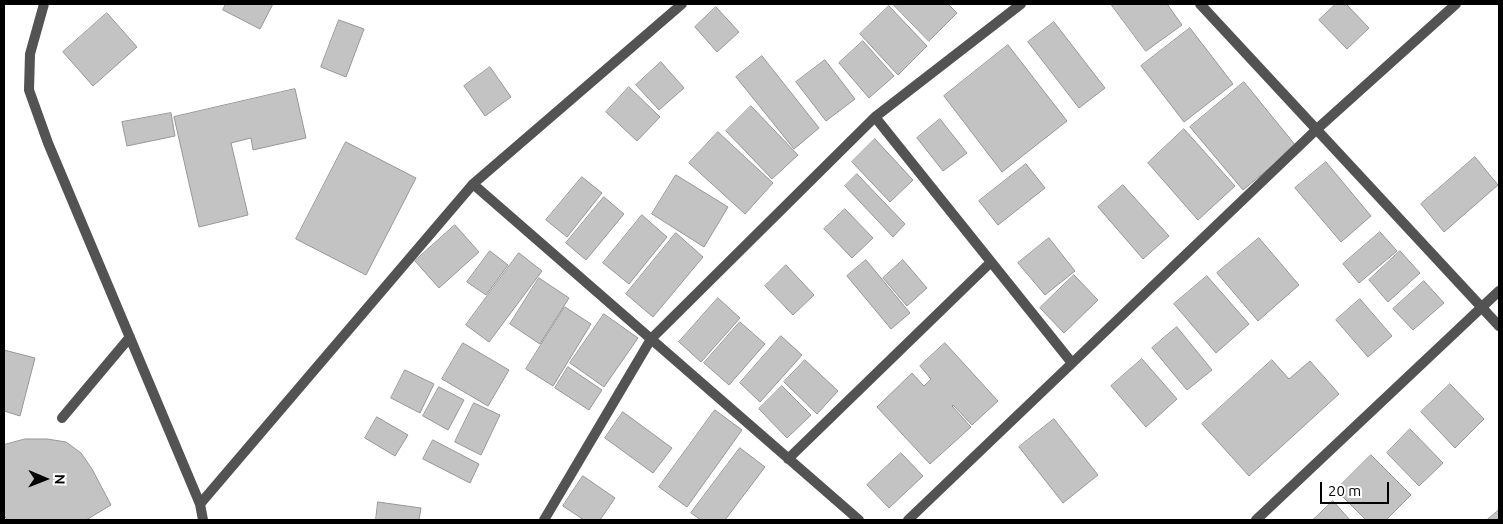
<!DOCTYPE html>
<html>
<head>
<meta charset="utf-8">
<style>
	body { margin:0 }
	#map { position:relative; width:1503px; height:524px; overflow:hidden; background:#fff; font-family:Ubuntu,sans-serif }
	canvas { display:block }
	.frame { position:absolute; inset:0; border:5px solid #000; pointer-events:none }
	.north { position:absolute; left:20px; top:454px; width:50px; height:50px; -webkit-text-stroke:4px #fff; paint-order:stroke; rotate:91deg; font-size:14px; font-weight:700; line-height:20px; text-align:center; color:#000 }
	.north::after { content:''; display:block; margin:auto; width:18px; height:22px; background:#000; clip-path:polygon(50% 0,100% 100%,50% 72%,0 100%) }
	.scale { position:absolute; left:1320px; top:482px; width:69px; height:22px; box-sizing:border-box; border:2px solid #000; border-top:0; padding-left:6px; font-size:15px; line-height:18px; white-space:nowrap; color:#000; -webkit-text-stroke:4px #fff; paint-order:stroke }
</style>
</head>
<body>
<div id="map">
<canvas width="1503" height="524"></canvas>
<div class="frame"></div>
<div class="north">N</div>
<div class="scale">20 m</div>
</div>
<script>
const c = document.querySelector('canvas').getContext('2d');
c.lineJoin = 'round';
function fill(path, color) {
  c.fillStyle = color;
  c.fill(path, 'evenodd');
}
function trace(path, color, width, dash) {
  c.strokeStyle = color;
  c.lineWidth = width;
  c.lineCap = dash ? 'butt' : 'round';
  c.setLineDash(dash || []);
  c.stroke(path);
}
const building = new Path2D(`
	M 226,4 L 273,4 L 260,29 L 223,10 Z
	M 893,4 L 948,4 L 957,13 L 929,41 Z
	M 1111,4 L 1167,4 L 1182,25 L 1146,51 Z
	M 1336,4 L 1346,4 L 1369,28 L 1347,49 L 1319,20 Z
	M 889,6 L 927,46 L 898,75 L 860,34 Z
	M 716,7 L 739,32 L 717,52 L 695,27 Z
	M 107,13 L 137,47 L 93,86 L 63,52 Z
	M 339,20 L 364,29 L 346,77 L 321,67 Z
	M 1054,22 L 1105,88 L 1079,108 L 1028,42 Z
	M 1190,28 L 1233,84 L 1184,122 L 1141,66 Z
	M 863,41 L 894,76 L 869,98 L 839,63 Z
	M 1008,45 L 1067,121 L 1002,172 L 944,96 Z
	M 762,56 L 819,128 L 794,149 L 736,77 Z
	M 825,60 L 855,99 L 826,121 L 796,82 Z
	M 661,62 L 684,88 L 659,110 L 636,85 Z
	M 490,67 L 511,97 L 485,116 L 464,86 Z
	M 1244,82 L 1296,146 L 1243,190 L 1190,127 Z
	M 629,87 L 660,117 L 637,141 L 606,112 Z
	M 295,89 L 306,138 L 253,150 L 251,138 L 231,143 L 248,215 L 199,227 L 174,117 Z
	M 751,106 L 798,155 L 772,179 L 726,131 Z
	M 171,113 L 175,136 L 127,146 L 122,122 Z
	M 940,119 L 967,153 L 943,171 L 917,138 Z
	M 1184,129 L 1235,186 L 1198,220 L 1148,163 Z
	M 718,132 L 773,183 L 745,214 L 689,163 Z
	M 875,139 L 913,180 L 890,202 L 852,162 Z
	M 346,142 L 416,178 L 366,275 L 296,239 Z
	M 1475,157 L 1498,185 L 1444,232 L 1421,204 Z
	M 1326,162 L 1371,216 L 1341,242 L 1295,188 Z
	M 1026,164 L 1045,188 L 998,225 L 979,201 Z
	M 857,174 L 905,224 L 893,237 L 845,186 Z
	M 676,175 L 728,207 L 704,247 L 652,214 Z
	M 582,177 L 602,193 L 567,237 L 546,220 Z
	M 1123,185 L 1169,236 L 1143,259 L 1098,207 Z
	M 604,197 L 624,214 L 586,260 L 566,243 Z
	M 845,209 L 873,238 L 852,258 L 824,229 Z
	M 642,215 L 667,237 L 629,284 L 603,263 Z
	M 455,225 L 479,252 L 439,288 L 415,261 Z
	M 1380,232 L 1397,251 L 1359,283 L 1343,264 Z
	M 676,233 L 703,257 L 653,317 L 626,294 Z
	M 1049,238 L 1075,271 L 1045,295 L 1018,263 Z
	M 1259,238 L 1299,285 L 1258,321 L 1217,273 Z
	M 490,251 L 508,265 L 486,295 L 467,282 Z
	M 1400,251 L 1420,273 L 1388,302 L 1369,280 Z
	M 519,253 L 542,271 L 489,342 L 466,325 Z
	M 866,260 L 910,313 L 891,329 L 847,276 Z
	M 903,260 L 927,288 L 907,306 L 883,278 Z
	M 786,265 L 814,295 L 793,315 L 765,286 Z
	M 1074,275 L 1098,300 L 1064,333 L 1040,308 Z
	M 1207,276 L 1249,324 L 1216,353 L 1174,304 Z
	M 539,278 L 569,298 L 540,344 L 510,324 Z
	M 1424,281 L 1444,303 L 1413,330 L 1393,309 Z
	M 718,298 L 740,318 L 701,362 L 679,342 Z
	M 1360,299 L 1392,336 L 1368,357 L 1336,320 Z
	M 565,307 L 591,324 L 553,386 L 526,369 Z
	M 604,314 L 638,338 L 604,387 L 570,363 Z
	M 740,322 L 765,344 L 729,385 L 704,363 Z
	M 1177,327 L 1212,370 L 1187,390 L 1152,348 Z
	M 781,336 L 802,355 L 760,402 L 740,383 Z
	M 463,343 L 509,370 L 488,406 L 442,379 Z
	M 945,343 L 998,401 L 972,425 L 953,405 L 952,406 L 971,427 L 930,464 L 877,407 L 912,373 L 924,386 L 931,379 L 920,366 Z
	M 4,350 L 35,358 L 20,416 L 4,411 Z
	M 1142,359 L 1177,399 L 1146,427 L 1111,386 Z
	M 805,360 L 838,391 L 817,414 L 784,382 Z
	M 1272,360 L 1289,379 L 1310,361 L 1339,394 L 1249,476 L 1202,424 Z
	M 568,367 L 602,390 L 589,410 L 555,388 Z
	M 405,370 L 434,384 L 420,413 L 391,398 Z
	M 1450,384 L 1484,419 L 1455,448 L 1421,412 Z
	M 782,386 L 811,415 L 787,438 L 759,409 Z
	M 439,387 L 464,400 L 448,430 L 423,416 Z
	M 474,403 L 500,415 L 481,455 L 455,442 Z
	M 715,410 L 742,430 L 687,507 L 659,487 Z
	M 623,412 L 672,448 L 653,473 L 605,438 Z
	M 377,417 L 408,435 L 395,456 L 365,438 Z
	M 1054,419 L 1098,475 L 1063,503 L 1019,447 Z
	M 1410,429 L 1443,463 L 1419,486 L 1387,453 Z
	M 25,439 L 47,439 L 66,442 L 81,453 L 92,469 L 111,505 L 86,520 L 7,520 L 4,515 L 4,445 Z
	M 433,440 L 479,464 L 470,483 L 423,459 Z
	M 740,448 L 765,467 L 725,520 L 701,520 L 691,513 Z
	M 901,453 L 923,476 L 889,508 L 867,485 Z
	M 1371,455 L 1411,495 L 1386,520 L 1366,520 L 1336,490 Z
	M 583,476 L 615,498 L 600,520 L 584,520 L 563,506 Z
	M 1333,501 L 1350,520 L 1313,520 Z
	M 378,502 L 421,508 L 419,520 L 376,520 Z
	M 1499,510 L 1499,520 L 1487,520 Z`);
fill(building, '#c3c3c3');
trace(building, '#979797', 1);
trace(new Path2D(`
	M 44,4 L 30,54 L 29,90 L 48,143 L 200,504 L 203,520
	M 875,117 L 1072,363
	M 473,184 L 859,520
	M 62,418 L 130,337
	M 788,459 L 991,262
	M 200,504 L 473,184 L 682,4
	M 544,520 L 651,339 L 875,117 L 1021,4
	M 908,520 L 1317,129 L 1456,4
	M 1256,520 L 1499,291`), '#535353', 10);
trace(new Path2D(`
	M 1200,4 L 1499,326`), '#535353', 10);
</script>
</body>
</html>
